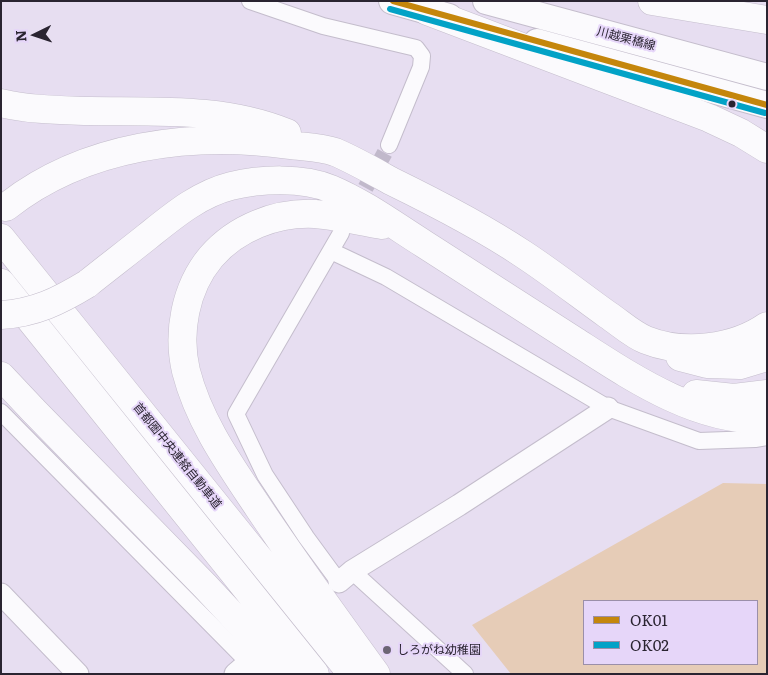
<!DOCTYPE html>
<html>
<head>
<meta charset="utf-8">
<style>
	body { margin:0 }
	#map { position:relative; width:768px; height:675px; overflow:hidden; background:#e7def1; font-family:Literata,serif }
	canvas { display:block }
	.frame { position:absolute; inset:0; border:2px solid #2a2431; pointer-events:none }
	.legend { position:absolute; left:583px; top:600px; width:175px; height:65px; box-sizing:border-box; background:#e6d6f9; border:1px solid #9b8fa9; margin:0; padding:6px 9px; list-style:none; font-size:15px; color:#2a2431 }
	.legend li { display:flex; align-items:center; gap:10px; height:25px }
	.legend b { width:25px; border:1px solid #9b8fa9 }
	.north { position:absolute; left:10px; top:10px; width:50px; height:50px; -webkit-text-stroke:4px #e6d6f9; paint-order:stroke; rotate:266deg; font-size:14px; font-weight:700; line-height:20px; text-align:center; color:#2a2431 }
	.north::after { content:''; display:block; margin:auto; width:18px; height:22px; background:#2a2431; clip-path:polygon(50% 0,100% 100%,50% 72%,0 100%) }
</style>
</head>
<body>
<div id="map">
<canvas width="768" height="675"></canvas>
<div class="frame"></div>
<ul class="legend">
<li><b style="height:6px;background:#c4860c"></b>OK01</li>
<li><b style="height:6px;background:#02a2c6"></b>OK02</li>
</ul>
<div class="north">N</div>
</div>
<script>
const c = document.querySelector('canvas').getContext('2d');
c.lineJoin = 'round';
function fill(path, color) {
  c.fillStyle = color;
  c.fill(path, 'evenodd');
}
function trace(path, color, width, dash) {
  c.strokeStyle = color;
  c.lineWidth = width;
  c.lineCap = dash ? 'butt' : 'round';
  c.setLineDash(dash || []);
  c.stroke(path);
}
function drawText(font, color, halo, rows, align = 'center') {
  c.font = font + ' Literata,"Noto Sans JP",serif';
  c.lineWidth = 4;
  c.setLineDash([]);
  c.textBaseline = 'middle';
  c.strokeStyle = halo;
  c.fillStyle = color;
  for (const [text, x, y, turn = 0] of rows) {
    c.save();
    c.translate(x, y);
    c.rotate((+turn || 0) * Math.PI / 180);
    c.textAlign = isNaN(turn) ? turn : align;
    if (halo) c.strokeText(text, 0, 0);
    c.fillText(text, 0, 0);
    c.restore();
  }
}
fill(new Path2D(`
	M 723,483 L 767,484 L 767,674 L 511,674 L 472,625 ZM 584,601 L 757,601 L 757,664 L 584,664 Z`), '#e6ccb7');
trace(new Path2D(`
	M 354,209 L 389,145`), '#c1b9cb', 16, [16, 8]);
const minor = new Path2D(`
	M 250,1 L 323,26 L 416,48 L 422,56 L 421,67 L 389,145
	M 331,251 L 386,277 L 608,408 L 699,441 L 755,439 L 767,437
	M 1,412 L 260,674
	M 352,571 L 465,674
	M 339,582 L 306,537 L 265,475 L 236,414 L 341,233`);
const tertiary = new Path2D(`
	M 339,582 L 352,571 L 459,505 L 608,408
	M 1,594 L 78,674
	M 235,674 L 249,662`);
const primary = new Path2D(`
	M 392,1 L 449,17
	M 486,1 L 767,77
	M 537,42 L 767,105`);
const motorway = new Path2D(`
	M 652,1 L 767,20
	M 427,11 L 709,118 L 741,133 L 767,149
	M 1,103 C 30,110 60,110 89,111 C 155,112 224,107 287,133
	M 6,207 C 84,145 193,131 289,145 C 304,147 321,147 335,152 C 354,160 373,171 391,181 C 436,203 481,226 523,254 C 552,273 580,295 608,315 C 620,323 633,335 646,340 C 684,355 734,349 767,326
	M 1,238 L 352,674
	M 1,283 L 315,674
	M 87,284 C 107,268 128,252 148,236 C 173,216 199,194 231,186 C 260,179 303,177 331,189 C 364,203 394,225 424,244 C 475,277 525,309 575,341 C 631,377 698,423 767,419
	M 680,357 L 707,364 L 740,365 L 767,357
	M 1,376 L 33,410 L 205,586 L 287,674
	M 696,394 L 734,398 L 767,394
	M 376,674 C 336,619 296,564 258,507 C 230,465 199,422 186,371 C 177,333 185,288 211,257 C 236,228 276,212 315,214 C 337,216 360,221 382,225`);
trace(minor, '#c4bdcc', 18);
trace(tertiary, '#c4bdcc', 23);
trace(primary, '#c4bdcc', 28);
trace(motorway, '#c4bdcc', 29);
trace(minor, '#fbfafd', 16);
trace(tertiary, '#fbfafd', 21);
trace(primary, '#fbfafd', 26);
trace(motorway, '#fbfafd', 28);
const motorwayBridge = new Path2D(`
	M 1,315 C 35,313 59,301 87,284`);
trace(motorwayBridge, '#c4bdcc', 29, []);
trace(motorwayBridge, '#fbfafd', 28);
trace(new Path2D(`
	M 393,1 L 767,105`), '#c4860c', 6);
trace(new Path2D(`
	M 390,9 L 765,113`), '#02a2c6', 6);
for (const [x, y, r, color] of [
	[732,104,4.5,"#2a2431"],
	[387,650,5,"#6c6574"]
]) {
  const dot = new Path2D();
  dot.arc(x, y, r, 0, 2 * Math.PI);
  c.fillStyle = color;
  c.fill(dot);
  trace(dot, '#e6d6f9', 2);
}
drawText('12px', '#2a2431', '#e6d6f9', [
	["川越栗橋線",626,39,15],
	["首都圏中央連絡自動車道",177,456,51]
]);
drawText('12px', '#2a2431', '#e6d6f9', [
	["しろがね幼稚園",397,650]
], 'left');
</script>
</body>
</html>
